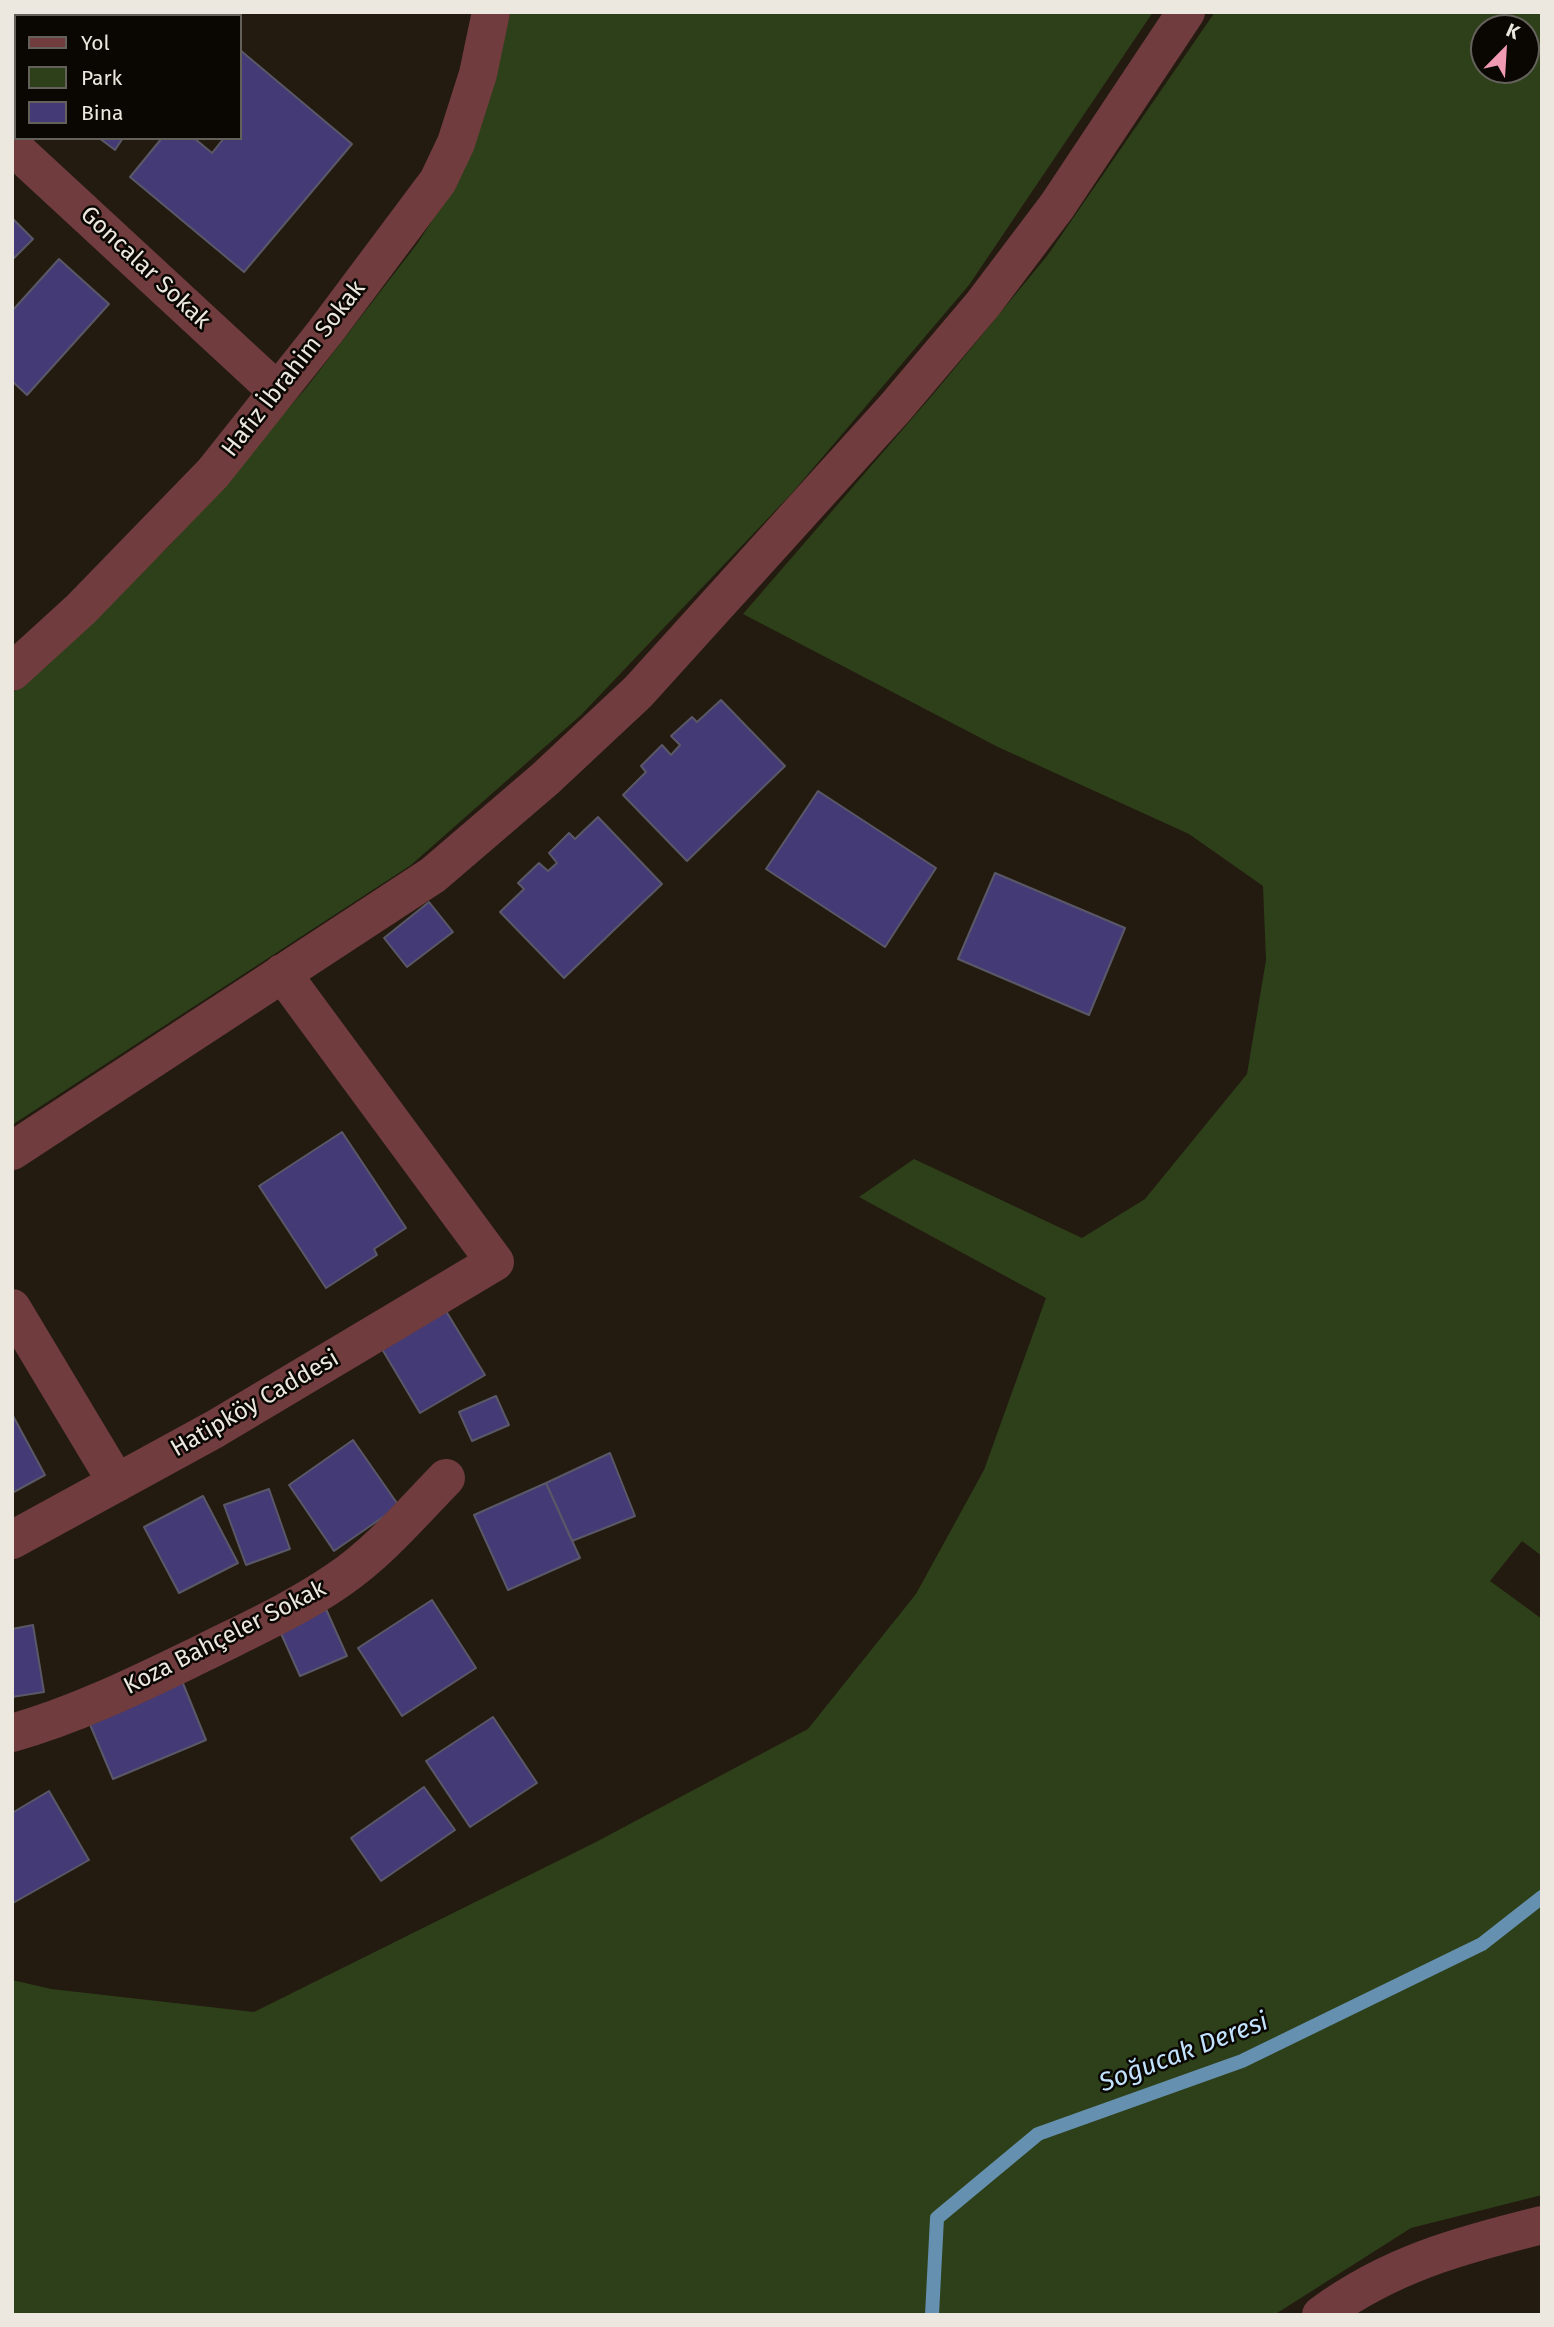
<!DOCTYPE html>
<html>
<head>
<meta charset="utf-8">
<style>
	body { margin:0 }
	#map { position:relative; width:1554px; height:2327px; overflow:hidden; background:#231b10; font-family:"Fira Sans",sans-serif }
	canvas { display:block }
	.frame { position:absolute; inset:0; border:14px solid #ece7df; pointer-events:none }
	.legend { position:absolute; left:14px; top:14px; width:228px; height:126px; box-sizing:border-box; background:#0a0703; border:2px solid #64615b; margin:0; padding:9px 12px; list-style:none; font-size:21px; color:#ece7df }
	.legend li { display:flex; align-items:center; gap:14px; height:35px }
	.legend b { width:35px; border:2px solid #64615b }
	.north { position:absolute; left:1470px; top:14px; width:70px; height:70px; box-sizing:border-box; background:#0a0703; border:2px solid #64615b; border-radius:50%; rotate:24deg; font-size:19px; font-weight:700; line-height:28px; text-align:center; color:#ece7df }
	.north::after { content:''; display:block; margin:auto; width:24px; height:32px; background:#f09ab4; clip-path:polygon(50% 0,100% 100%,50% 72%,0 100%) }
</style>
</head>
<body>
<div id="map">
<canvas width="1554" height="2327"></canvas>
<div class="frame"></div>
<ul class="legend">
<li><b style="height:9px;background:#703c3e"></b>Yol</li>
<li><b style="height:19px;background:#2e401a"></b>Park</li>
<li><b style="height:19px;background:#443a76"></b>Bina</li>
</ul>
<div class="north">K</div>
</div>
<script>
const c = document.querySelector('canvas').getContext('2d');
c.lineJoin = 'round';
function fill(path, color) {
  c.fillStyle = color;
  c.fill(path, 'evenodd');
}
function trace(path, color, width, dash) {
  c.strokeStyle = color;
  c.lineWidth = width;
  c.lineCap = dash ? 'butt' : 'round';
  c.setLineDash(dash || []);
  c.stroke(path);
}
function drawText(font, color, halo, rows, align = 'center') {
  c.font = font + ' "Fira Sans",sans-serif';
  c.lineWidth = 5;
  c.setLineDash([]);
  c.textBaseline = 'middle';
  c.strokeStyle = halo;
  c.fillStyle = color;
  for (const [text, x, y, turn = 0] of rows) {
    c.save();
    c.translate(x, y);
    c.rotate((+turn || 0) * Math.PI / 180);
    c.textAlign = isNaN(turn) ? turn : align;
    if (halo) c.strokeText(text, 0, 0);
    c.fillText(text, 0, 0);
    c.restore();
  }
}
fill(new Path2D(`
	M 511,12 L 1153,12 L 969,285 L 792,493 L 581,715 L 411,865 L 12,1125 L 12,694 L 170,545 L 306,388 L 417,244 L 460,178 Z
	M 1215,12 L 1542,12 L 1542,1556 L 1522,1541 L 1490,1581 L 1542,1619 L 1542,2195 L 1411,2228 L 1274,2315 L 12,2315 L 12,1980 L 51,1989 L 254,2012 L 596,1842 L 808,1729 L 916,1594 L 984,1470 L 1046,1298 L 859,1197 L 914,1159 L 1082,1238 L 1145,1199 L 1247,1074 L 1266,960 L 1263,886 L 1189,834 L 998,747 L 743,614 L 935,392 L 1047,256 ZM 1484,28 L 1526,28 L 1526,70 L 1484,70 Z`), '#2e401a');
trace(new Path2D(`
	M 932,2315 L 937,2218 L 1038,2134 L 1242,2061 L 1482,1944 L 1542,1897`), '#6690af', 14);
const building = new Path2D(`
	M 240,50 L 352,144 L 244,272 L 130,177 L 162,138 L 194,138 L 212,153 L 224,138 L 240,138 Z
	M 99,138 L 123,138 L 115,150 Z
	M 12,218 L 33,239 L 12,260 Z
	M 59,259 L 109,304 L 27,395 L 12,381 L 12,311 Z
	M 721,700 L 785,766 L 687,861 L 623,795 L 646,772 L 641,766 L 662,745 L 671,755 L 680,745 L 671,736 L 692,717 L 697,722 Z
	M 818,791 L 936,868 L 885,947 L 766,869 Z
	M 598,817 L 662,884 L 564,978 L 500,912 L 524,889 L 518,883 L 539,863 L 548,871 L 557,863 L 549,853 L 569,833 L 575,839 Z
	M 995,873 L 1125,928 L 1089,1015 L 958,959 Z
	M 429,902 L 453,932 L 407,967 L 384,938 Z
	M 342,1132 L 406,1228 L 374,1249 L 377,1255 L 326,1288 L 259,1186 Z
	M 446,1311 L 485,1375 L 420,1413 L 382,1349 Z
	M 496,1396 L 509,1425 L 472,1441 L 459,1412 Z
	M 12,1414 L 45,1475 L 12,1493 Z
	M 353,1440 L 399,1506 L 334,1551 L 289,1485 Z
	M 610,1453 L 635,1516 L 572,1541 L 546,1483 Z
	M 546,1483 L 580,1558 L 508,1590 L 474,1515 Z
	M 269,1489 L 290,1549 L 246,1565 L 224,1505 Z
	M 203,1496 L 238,1563 L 179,1593 L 144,1527 Z
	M 432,1600 L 476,1668 L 402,1716 L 358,1648 Z
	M 326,1609 L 347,1656 L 300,1676 L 279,1629 Z
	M 33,1625 L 44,1692 L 12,1697 L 12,1629 Z
	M 180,1676 L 206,1740 L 113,1779 L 86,1715 Z
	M 493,1717 L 537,1783 L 470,1827 L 426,1761 Z
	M 424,1787 L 455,1830 L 381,1881 L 351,1838 Z
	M 49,1791 L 89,1860 L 13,1903 L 12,1813 Z`);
fill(building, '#443a76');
trace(building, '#5a5867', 2);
trace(new Path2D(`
	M 12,146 L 277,391
	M 12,672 L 81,609 L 213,473 L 325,332 L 438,181 L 456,143 L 478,74 L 491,12
	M 12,1151 L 433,875 L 545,779 L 638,692 L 895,408 L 983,304 L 1057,206 L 1186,12
	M 12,1308 L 117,1483
	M 12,1540 L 215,1429 L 495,1262 L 282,973
	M 12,1733 C 79,1714 141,1683 203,1653 C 249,1630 296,1609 338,1580 C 379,1552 412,1513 446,1478`), '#703c3e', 38);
trace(new Path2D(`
	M 1321,2315 C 1390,2264 1461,2245 1542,2225`), '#703c3e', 38);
drawText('24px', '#ece7df', '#0a0703', [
	["Goncalar Sokak",145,268,43],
	["Hafız İbrahim Sokak",294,369,-52],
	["Hatipköy Caddesi",255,1404,-30],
	["Koza Bahçeler Sokak",225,1638,-27]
]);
drawText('italic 26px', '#c2e2fe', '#0a0703', [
	["Soğucak Deresi",1184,2053,-21]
]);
</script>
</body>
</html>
